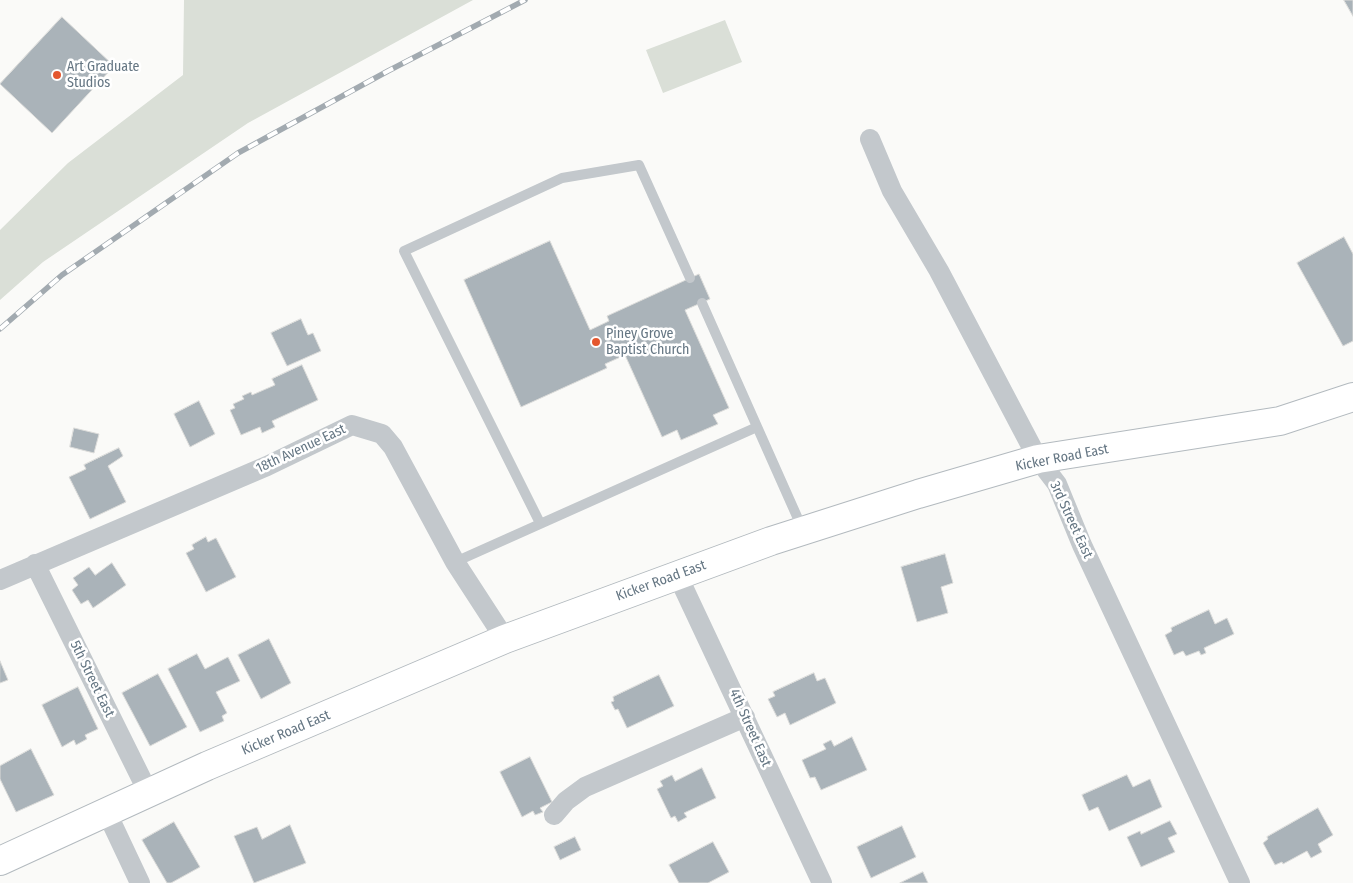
<!DOCTYPE html>
<html>
<head>
<meta charset="utf-8">
<style>
	body { margin:0 }
	canvas { display:block; background:#fafaf8 }
</style>
</head>
<body>
<canvas width="1353" height="883"></canvas>
<script>
const c = document.querySelector('canvas').getContext('2d');
c.lineJoin = 'round';
function fill(path, color) {
  c.fillStyle = color;
  c.fill(path, 'evenodd');
}
function trace(path, color, width, dash) {
  c.strokeStyle = color;
  c.lineWidth = width;
  c.lineCap = dash ? 'butt' : 'round';
  c.setLineDash(dash || []);
  c.stroke(path);
}
function drawText(font, color, halo, rows, align = 'center') {
  c.font = font + ' "Fira Sans Condensed",sans-serif';
  c.lineWidth = 5;
  c.setLineDash([]);
  c.textBaseline = 'middle';
  c.strokeStyle = halo;
  c.fillStyle = color;
  for (const [text, x, y, turn = 0] of rows) {
    c.save();
    c.translate(x, y);
    c.rotate((+turn || 0) * Math.PI / 180);
    c.textAlign = isNaN(turn) ? turn : align;
    if (halo) c.strokeText(text, 0, 0);
    c.fillText(text, 0, 0);
    c.restore();
  }
}
fill(new Path2D(`
	M 184,0 L 473,0 L 248,123 L 43,262 L 0,300 L 0,230 L 68,163 L 183,75 Z
	M 725,20 L 742,62 L 663,93 L 646,50 Z`), '#dadfd7');
const building = new Path2D(`
	M 1344,0 L 1353,0 L 1353,16 Z
	M 62,17 L 114,66 L 52,133 L 0,84 Z
	M 1344,237 L 1353,254 L 1353,341 L 1343,346 L 1297,263 Z
	M 550,241 L 590,330 L 609,321 L 607,316 L 699,274 L 710,299 L 685,310 L 729,408 L 713,415 L 718,424 L 681,440 L 677,430 L 662,437 L 625,355 L 605,364 L 607,368 L 521,407 L 464,280 Z
	M 301,319 L 308,335 L 313,333 L 321,351 L 287,366 L 271,333 Z
	M 302,365 L 318,400 L 272,421 L 275,427 L 262,433 L 260,427 L 241,435 L 230,410 L 235,408 L 233,404 L 244,399 L 242,396 L 251,392 L 252,395 L 275,385 L 272,379 Z
	M 199,401 L 215,434 L 190,447 L 174,414 Z
	M 74,428 L 99,434 L 94,453 L 70,447 Z
	M 119,448 L 123,456 L 108,466 L 126,502 L 90,519 L 69,477 L 86,469 L 84,465 Z
	M 206,537 L 208,542 L 216,538 L 236,577 L 206,592 L 186,553 L 194,549 L 192,545 Z
	M 945,554 L 953,583 L 941,587 L 948,613 L 917,622 L 901,567 Z
	M 112,563 L 126,585 L 93,608 L 88,600 L 81,604 L 72,590 L 78,585 L 73,578 L 89,567 L 95,575 Z
	M 1209,610 L 1215,624 L 1227,618 L 1234,634 L 1204,648 L 1206,653 L 1201,655 L 1199,651 L 1186,656 L 1183,651 L 1174,655 L 1165,635 L 1172,631 L 1171,628 Z
	M 269,639 L 291,683 L 261,699 L 238,655 Z
	M 197,654 L 205,669 L 228,657 L 240,681 L 216,692 L 227,713 L 222,716 L 224,721 L 200,732 L 168,669 Z
	M 0,661 L 8,680 L 0,683 Z
	M 814,673 L 817,681 L 825,678 L 836,703 L 790,725 L 785,713 L 777,717 L 768,699 L 775,696 L 773,692 Z
	M 158,674 L 187,727 L 150,746 L 122,693 Z
	M 659,675 L 674,706 L 627,728 L 618,709 L 615,710 L 611,702 L 614,701 L 613,697 Z
	M 78,687 L 98,729 L 85,735 L 87,739 L 76,745 L 74,740 L 62,747 L 42,705 Z
	M 852,737 L 867,770 L 821,790 L 815,777 L 810,778 L 802,760 L 826,749 L 823,744 L 831,740 L 834,746 Z
	M 31,749 L 54,795 L 16,812 L 0,779 L 0,766 Z
	M 530,757 L 552,802 L 540,808 L 543,812 L 535,815 L 533,811 L 522,817 L 500,772 Z
	M 702,768 L 716,798 L 684,813 L 687,817 L 678,822 L 675,816 L 671,818 L 657,789 L 663,786 L 660,781 L 672,775 L 675,781 Z
	M 1127,775 L 1133,787 L 1150,779 L 1162,807 L 1109,831 L 1098,807 L 1089,811 L 1082,795 Z
	M 1318,808 L 1333,835 L 1318,844 L 1322,852 L 1311,858 L 1307,851 L 1283,864 L 1282,862 L 1275,865 L 1263,843 L 1268,839 L 1267,837 Z
	M 1170,821 L 1177,834 L 1168,838 L 1175,852 L 1141,867 L 1127,837 L 1140,831 L 1141,834 Z
	M 174,822 L 200,867 L 171,883 L 167,883 L 142,840 Z
	M 290,825 L 306,863 L 254,883 L 234,836 L 257,827 L 262,839 Z
	M 902,826 L 916,857 L 871,878 L 857,847 Z
	M 575,837 L 581,850 L 560,860 L 554,847 Z
	M 713,842 L 729,872 L 708,883 L 679,883 L 669,865 Z
	M 923,872 L 928,883 L 900,883 Z`);
fill(building, '#aab3b9');
trace(building, '#dcdcda', 1);
const secondary = new Path2D(`
	M 0,861 L 207,766 L 505,639 L 771,541 L 918,494 L 1038,459 L 1280,421 L 1353,397`);
trace(secondary, '#b3babf', 30);
trace(new Path2D(`
	M 702,303 L 803,530
	M 540,523 L 404,251 L 562,178 L 639,165 L 690,278
	M 455,562 L 757,427`), '#c3c8cc', 10);
trace(new Path2D(`
	M 870,139 L 892,191 L 939,271 L 1038,459 L 1057,484 L 1082,545 L 1240,883
	M 35,564 L 149,794
	M 677,574 L 822,883
	M 0,580 L 267,466 L 352,425 L 382,434 L 393,447 L 455,562 L 505,639
	M 107,813 L 140,883
	M 554,815 L 566,801 L 585,787 L 745,717`), '#c3c8cc', 20);
trace(secondary, '#fff', 28);
const rail = new Path2D(`
	M 0,329 L 62,275 L 238,153 L 388,71 L 525,0`);
trace(rail, '#a2aab0', 5.5);
trace(rail, '#fff', 4, [11]);
for (const [x, y, r, color] of [
	[57,75,5,"#e4572e"],
	[596,342,5,"#e4572e"]
]) {
  const dot = new Path2D();
  dot.arc(x, y, r, 0, 2 * Math.PI);
  c.fillStyle = color;
  c.fill(dot);
  trace(dot, '#fff', 2);
}
drawText('14px', '#657683', '#fff', [
	["Art Graduate",67,67],
	["Studios",67,83],
	["Piney Grove",606,334],
	["Baptist Church",606,350]
], 'left');
drawText('14px', '#657683', '#fff', [
	["18th Avenue East",301,449,-25],
	["Kicker Road East",1062,458,-11],
	["3rd Street East",1071,520,65],
	["Kicker Road East",661,581,-20],
	["5th Street East",92,679,64],
	["4th Street East",750,728,66],
	["Kicker Road East",286,733,-23]
]);
</script>
</body>
</html>
